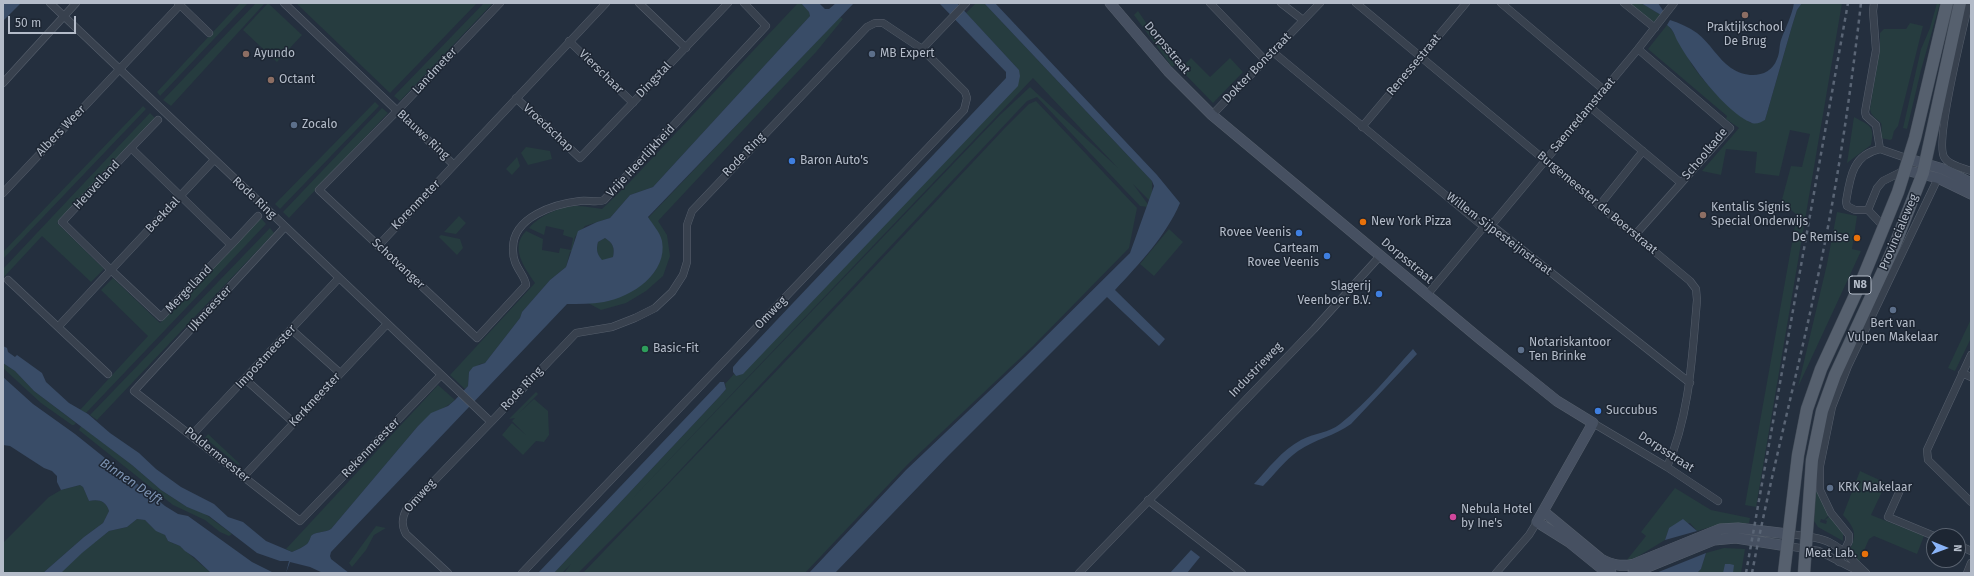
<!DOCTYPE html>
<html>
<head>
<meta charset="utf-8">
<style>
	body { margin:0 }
	#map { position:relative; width:1974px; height:576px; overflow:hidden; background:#242f3e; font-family:"Fira Sans",sans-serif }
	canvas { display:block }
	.frame { position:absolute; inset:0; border:4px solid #b4bcc9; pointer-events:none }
	.north { position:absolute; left:1926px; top:528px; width:40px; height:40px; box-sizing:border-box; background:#1d2633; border:1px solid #59626f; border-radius:50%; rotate:91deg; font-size:11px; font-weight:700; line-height:16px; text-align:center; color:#b4bcc9 }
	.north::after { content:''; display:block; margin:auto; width:14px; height:18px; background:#8ab4f8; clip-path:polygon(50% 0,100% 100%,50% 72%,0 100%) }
	.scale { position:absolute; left:8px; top:16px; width:68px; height:18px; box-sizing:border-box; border:2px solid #b4bcc9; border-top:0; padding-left:5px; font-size:12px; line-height:14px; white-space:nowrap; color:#b4bcc9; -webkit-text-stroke:3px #1d2633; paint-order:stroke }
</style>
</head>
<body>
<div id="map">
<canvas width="1974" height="576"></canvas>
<div class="frame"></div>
<div class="north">N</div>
<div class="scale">50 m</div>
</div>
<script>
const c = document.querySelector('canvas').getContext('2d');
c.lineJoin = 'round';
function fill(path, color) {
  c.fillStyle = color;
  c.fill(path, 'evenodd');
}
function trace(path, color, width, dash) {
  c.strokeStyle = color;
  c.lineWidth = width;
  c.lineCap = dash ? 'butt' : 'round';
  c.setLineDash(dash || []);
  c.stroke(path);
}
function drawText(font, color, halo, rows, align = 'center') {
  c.font = font + ' "Fira Sans",sans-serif';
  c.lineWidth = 3;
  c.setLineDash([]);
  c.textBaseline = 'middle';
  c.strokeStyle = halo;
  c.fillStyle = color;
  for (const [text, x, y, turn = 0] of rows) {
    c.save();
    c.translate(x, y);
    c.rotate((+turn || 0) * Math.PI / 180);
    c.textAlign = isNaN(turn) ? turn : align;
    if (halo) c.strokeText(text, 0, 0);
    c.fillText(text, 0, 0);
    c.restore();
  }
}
fill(new Path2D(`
	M 240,3 L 248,3 L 160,96 L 157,92 Z
	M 256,3 L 265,3 L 171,106 L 163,100 Z
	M 268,3 L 302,35 L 277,62 L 243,30 Z
	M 296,3 L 477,3 L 390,93 Z
	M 484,3 L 492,4 L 400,101 L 394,96 Z
	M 798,3 L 801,3 L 809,12 L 810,16 L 653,187 L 630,195 L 610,218 L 585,226 L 575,237 L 572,251 L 570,252 L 566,267 L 550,280 L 522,312 L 520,318 L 485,363 L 480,364 L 469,372 L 468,386 L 465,389 L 450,375 L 535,283 C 525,268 509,248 526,231 L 543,239 L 542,250 L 559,253 L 560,248 L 571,250 L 573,238 L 563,235 L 564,230 L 546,226 L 544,235 L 529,228 C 539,216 561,206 577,206 C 585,206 594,208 602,209 L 628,184 Z
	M 976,3 L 984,3 L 1152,181 L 1152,195 L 1150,201 L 1133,184 L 1147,203 L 1148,207 L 1140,206 L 1037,97 L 1027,101 L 667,484 L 578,573 L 564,573 L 571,564 L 562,573 L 554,573 L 720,396 L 726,389 L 725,384 L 734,374 L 736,376 L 1019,70 L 966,13 ZM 1033,78 L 1118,168 L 1030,87 L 1000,115 L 627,504 Z
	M 1627,3 L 1641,3 L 1661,15 L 1656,22 L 1651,21 Z
	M 1802,3 L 1842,3 L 1756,507 L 1745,505 L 1797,215 L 1789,208 L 1780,207 L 1791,166 L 1802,167 L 1810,134 L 1790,130 L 1779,176 L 1755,173 L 1757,152 L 1726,149 L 1721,175 L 1702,171 L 1739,128 L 1726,119 L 1727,116 L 1648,49 L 1667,25 C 1675,31 1687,58 1695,69 C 1710,89 1730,109 1751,123 L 1765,120 L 1792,26 L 1797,10 Z
	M 1937,3 L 1940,3 L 1921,70 L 1907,129 L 1903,128 L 1921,49 L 1930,28 Z
	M 1138,11 L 1175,65 L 1172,67 L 1134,15 Z
	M 840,17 L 843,19 L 816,52 L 658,221 L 667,235 L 670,256 L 663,276 L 646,291 L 626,303 L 601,310 L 588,303 C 634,299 687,267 648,218 Z
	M 1910,23 L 1923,26 L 1898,126 L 1894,131 L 1892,139 L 1890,140 L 1881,138 C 1883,116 1881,127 1871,113 L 1870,109 L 1880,49 L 1880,33 L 1884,29 L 1906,29 Z
	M 1191,58 L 1210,77 L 1230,58 L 1243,72 L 1213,103 L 1180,69 Z
	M 1036,101 L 1137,208 L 1129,248 L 1033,346 L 907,465 L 805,573 L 583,573 L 806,340 L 1004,129 L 1029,104 Z
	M 375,102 L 379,106 L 280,209 L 275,204 Z
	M 143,106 L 146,109 L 3,259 L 3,252 Z
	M 382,108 L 388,113 L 289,218 L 283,212 Z
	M 150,113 L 155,118 L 57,223 L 104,269 L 91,282 L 42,236 L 3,278 L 3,269 Z
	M 1854,117 C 1870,126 1875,125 1871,145 L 1847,163 Z
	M 526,147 L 550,151 L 552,159 L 528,165 L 521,153 Z
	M 517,157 L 520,166 L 512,175 L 506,169 Z
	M 1837,212 L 1857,216 L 1852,249 L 1861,251 L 1798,387 L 1827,264 Z
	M 459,216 L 466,223 L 456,234 L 444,232 Z
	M 261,218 L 266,224 L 86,413 L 80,410 L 148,336 L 101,290 L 113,278 L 160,323 Z
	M 270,228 L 274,233 L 97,420 L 90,415 Z
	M 1169,229 L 1183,242 L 1154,276 L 1140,264 Z
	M 441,235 L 460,239 L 463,248 L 457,255 L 439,237 Z
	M 605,238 C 613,243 615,248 613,257 L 602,261 C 597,254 596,250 598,242 Z
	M 1971,319 L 1971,338 L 1955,371 L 1948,368 Z
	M 3,363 L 15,371 L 34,391 L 76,423 L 74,425 L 72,425 L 41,403 L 3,368 Z
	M 438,385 L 455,400 C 443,410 429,415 418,426 L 331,529 C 325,533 318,531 312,535 C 310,538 310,541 307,544 C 303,547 297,550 292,552 L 286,549 Z
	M 536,392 L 538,394 L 519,413 L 534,399 L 548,411 L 549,435 L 544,442 L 536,441 L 523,455 L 502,435 L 512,423 L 526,435 L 512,421 L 515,418 L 509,419 Z
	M 81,426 L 132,465 L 161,490 L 187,507 L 204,513 L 232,534 L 229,536 L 220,532 L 205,520 L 173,505 L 80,431 L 79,430 Z
	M 208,434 L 240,464 L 238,465 L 205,438 Z
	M 1860,471 L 1886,483 L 1871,515 L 1924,536 L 1917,554 L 1874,536 L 1869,539 L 1859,562 L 1850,550 C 1857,534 1855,528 1843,515 Z
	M 80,485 L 83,487 L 89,501 C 99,499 106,501 109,511 L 103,523 L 84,537 L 43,573 L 3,573 L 3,543 L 49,497 L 61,490 Z
	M 1815,486 L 1817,486 L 1821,501 L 1829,515 L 1824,520 L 1821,519 L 1820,522 L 1826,524 L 1827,521 L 1825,520 L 1830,516 L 1843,532 L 1843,541 L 1818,527 L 1814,521 Z
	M 1675,488 L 1711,510 L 1750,518 L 1749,523 L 1721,524 L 1697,531 L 1690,523 L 1669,528 L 1665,540 L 1637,557 L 1626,561 L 1646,536 L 1641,532 Z
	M 137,519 L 145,520 L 152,527 L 165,535 L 168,541 L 180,546 L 211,573 L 60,573 L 80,554 L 109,531 L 127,527 Z
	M 376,526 L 386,528 L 374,535 L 366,550 L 352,567 L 349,563 Z
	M 1724,548 L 1745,549 L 1741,573 L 1697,573 L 1701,569 L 1706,553 Z`), '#263c3f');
fill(new Path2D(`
	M 3,3 L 21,3 L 3,21 Z
	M 801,3 L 819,3 L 825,9 L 829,9 L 836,3 L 854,3 L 648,217 C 653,225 660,232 662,241 C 668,273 632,297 604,302 C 592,304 579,304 567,304 L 331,552 L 330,556 L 331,559 L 349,573 L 323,573 L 310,567 L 290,562 L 286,573 L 289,561 L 280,561 L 257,553 L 209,516 L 187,507 L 161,490 L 132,465 L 34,391 L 15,371 L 3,363 L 3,346 L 7,348 L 8,352 L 15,357 L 17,355 L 42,373 L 46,382 L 69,403 L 88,414 L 110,433 L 139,453 L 156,469 L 181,487 L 214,504 L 228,517 L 243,522 L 266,541 L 292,552 C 297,550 303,547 307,544 C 310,541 310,537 312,535 C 318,531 325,533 331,529 L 418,426 L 431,413 L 448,406 L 455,400 L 468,386 L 469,372 L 473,367 L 485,363 L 520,318 L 522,312 L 550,280 L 566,267 L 578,231 L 597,222 L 610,218 L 630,195 L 653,187 L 810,16 L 809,12 ZM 605,238 C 613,243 615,248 613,257 L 602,260 C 597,254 596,250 598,242 Z
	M 939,3 L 957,3 L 1019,70 L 1020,76 L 1018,86 L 743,374 L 736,376 L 733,372 L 733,367 L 739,360 L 1006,78 L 1006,72 Z
	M 984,3 L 995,3 L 1157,175 L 1180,203 C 1166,236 1139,264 1115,290 L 1165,339 L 1159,346 L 1107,297 L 948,456 L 835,573 L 809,573 L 906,470 L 1025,357 L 1130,253 L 1154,186 L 1152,181 Z
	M 1641,3 L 1658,3 L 1664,12 L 1661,15 Z
	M 1794,3 L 1802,3 L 1797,10 L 1792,26 L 1765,120 C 1760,123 1755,125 1750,122 C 1732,115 1706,84 1695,68 C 1689,60 1683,51 1678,42 C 1674,35 1674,30 1667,25 L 1670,20 C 1680,23 1688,27 1697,33 C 1710,43 1718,59 1731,68 C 1747,79 1770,78 1777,59 C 1780,53 1779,46 1781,40 C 1785,28 1792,16 1794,3 Z
	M 1413,349 L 1417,354 L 1351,424 C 1335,436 1315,439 1298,451 C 1285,460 1274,475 1263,486 L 1254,484 C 1268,469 1282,450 1301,440 C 1314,433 1329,433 1340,424 C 1368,402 1390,374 1413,349 Z
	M 3,377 L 33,404 L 75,434 L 165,506 L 178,514 L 188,516 L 252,562 L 274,573 L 211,573 L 194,557 L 185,551 L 180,546 L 168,541 L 165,535 L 156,531 L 145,520 L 137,519 L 127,527 L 109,531 L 82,553 L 61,573 L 43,573 L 84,537 L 103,523 L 109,511 C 106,501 99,499 89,501 L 83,487 L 80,485 L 61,490 L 57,482 L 57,476 L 52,471 L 44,468 L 10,446 L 3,445 Z
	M 720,382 L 724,382 L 726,389 L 720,396 L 554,573 L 538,573 Z
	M 1683,519 L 1697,531 L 1665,540 L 1669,528 Z
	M 1191,550 L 1200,557 L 1187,573 L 1170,573 Z
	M 1706,553 L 1701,569 L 1697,573 L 1656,573 Z
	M 1725,564 L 1730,564 L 1734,565 L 1733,573 L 1723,573 Z`), '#394c67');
const street = new Path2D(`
	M 50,3 L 491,422 L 576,333 L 612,327 L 635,318 L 655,308 L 672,292 L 683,275 L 687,262 L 687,225 L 692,211 L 867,27 L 875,23 L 883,23 L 922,49 L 966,3
	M 178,3 L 209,33
	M 284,3 L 454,165 L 606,3
	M 500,3 L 397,111 L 319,190 L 477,338 L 526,285 C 525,274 512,267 513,248 C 513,217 554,204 580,201 C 588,200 598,203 604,200 L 766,26 L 744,3
	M 639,3 L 686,48
	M 1210,3 L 1265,60
	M 1281,3 L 1303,20
	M 1356,3 L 1690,281 L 1696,289 L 1697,300 C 1692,357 1690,414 1667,467
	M 1501,3 L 1604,90
	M 1624,3 L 1655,28
	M 1874,3 L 1873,11 L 1876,50 L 1865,112 L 1866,116 L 1876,125 L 1880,149
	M 1969,3 C 1963,28 1935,140 1944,157 C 1948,165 1963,168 1971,171
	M 569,41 L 633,103
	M 1273,52 L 1479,223 L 1495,228 L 1690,383
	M 3,83 L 76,3
	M 516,98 L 580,158 L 728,3
	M 1590,107 L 1681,183
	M 1212,115 L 1320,3
	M 158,120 L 131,148 L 231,245 L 161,317 L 111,270 L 214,160
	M 1362,127 L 1466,3
	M 1905,170 L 1883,181 L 1877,188 L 1868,210 L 1855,210 L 1847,206 L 1846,202 C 1850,178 1852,155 1880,149 L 1909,159
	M 3,193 L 180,5
	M 1599,206 L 1643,151
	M 1868,210 L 1885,228
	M 285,227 L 134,391 L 300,521 L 441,375
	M 1635,235 L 1730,128 L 1638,49
	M 231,245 L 258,216
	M 378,246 L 454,165
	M 8,280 L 58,327
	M 1427,295 L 1482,229 L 1495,221 L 1638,49 L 1674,3
	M 292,330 L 340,373
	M 1971,355 L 1927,450 L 1928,460 L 1971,502
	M 1962,373 L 1971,377
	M 108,374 L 58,327 L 111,270 L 62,222 L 131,148
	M 245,379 L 293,422
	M 1593,423 L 1667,467 L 1718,501
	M 192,435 L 339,278
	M 243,477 L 387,324
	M 1901,488 L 1888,517 L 1934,536
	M 1148,500 L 1242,573
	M 1788,534 C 1834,538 1834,543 1866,573
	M 1958,545 L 1971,551
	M 1787,546 L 1819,551 L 1862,573
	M 1839,562 L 1849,541 L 1849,535 L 1831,513 L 1820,490 L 1820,466 L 1832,407 L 1848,366 L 1938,178
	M 448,573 L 406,534 C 401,525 402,518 406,510 L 491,422
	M 522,573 L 964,110 L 967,98 L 965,92 L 922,49
	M 1079,573 L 1314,329 L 1380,256
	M 1496,573 L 1529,535 L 1537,522
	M 1967,573 L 1971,563`);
const secondary = new Path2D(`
	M 1110,3 L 1168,71 L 1212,115 L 1480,339 L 1557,401 L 1593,423 L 1537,522 L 1569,542 L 1601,568 L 1611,573
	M 1909,159 L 1943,169 L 1971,183
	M 1905,170 L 1938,178 L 1971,194
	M 1543,511 L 1601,559 C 1612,565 1621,567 1634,564 L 1720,529 L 1738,528 L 1788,534
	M 1633,573 L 1714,540 L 1736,538 L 1787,546`);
const primary = new Path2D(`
	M 1784,573 L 1798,455 L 1807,409 L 1821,369 L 1862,280 L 1898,192 L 1915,138 L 1947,3
	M 1804,573 L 1812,460 L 1822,411 L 1835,375 L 1894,247 L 1923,173 L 1960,3`);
trace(street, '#565f6c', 8);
trace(secondary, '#565f6c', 11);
trace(primary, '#414a57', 13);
trace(street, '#38414e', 7);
trace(secondary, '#465061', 10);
trace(primary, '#56606e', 12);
trace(new Path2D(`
	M 1746,573 L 1848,3
	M 1752,573 C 1770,478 1795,384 1815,290 C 1836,195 1850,99 1861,3`), '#5a6575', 2.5, [4, 4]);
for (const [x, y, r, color] of [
	[1745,15,4,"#8d6e63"],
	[246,54,4,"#8d6e63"],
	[872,54,4,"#5c6f8a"],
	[271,80,4,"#8d6e63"],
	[294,125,4,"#5c6f8a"],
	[792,161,4,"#3f7fe0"],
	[1703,215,4,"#8d6e63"],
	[1363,222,4,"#e8710a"],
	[1299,233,4,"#3f7fe0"],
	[1857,238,4,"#e8710a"],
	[1327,256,4,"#3f7fe0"],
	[1379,294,4,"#3f7fe0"],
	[1893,310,4,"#5c6f8a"],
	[645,349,4,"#2e9e5b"],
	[1521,350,4,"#5c6f8a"],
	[1598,411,4,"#3f7fe0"],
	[1830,488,4,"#5c6f8a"],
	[1453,517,4,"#d1479c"],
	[1865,554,4,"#e8710a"]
]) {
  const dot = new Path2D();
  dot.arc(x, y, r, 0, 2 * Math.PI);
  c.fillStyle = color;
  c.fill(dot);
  trace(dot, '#1d2633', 1.5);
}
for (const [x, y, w] of [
	[1860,285,22]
]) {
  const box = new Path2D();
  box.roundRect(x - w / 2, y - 9, w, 18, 3);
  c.fillStyle = '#1d2633';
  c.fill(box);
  trace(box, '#b4bcc9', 1);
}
drawText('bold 11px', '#b4bcc9', null, [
	["N8",1860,285]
]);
drawText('12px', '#b4bcc9', '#1d2633', [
	["Praktijkschool",1745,28,"center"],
	["De Brug",1745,42,"center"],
	["Ayundo",254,54],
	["MB Expert",880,54],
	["Octant",279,80],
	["Zocalo",302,125],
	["Baron Auto's",800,161],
	["Kentalis Signis",1711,208],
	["Special Onderwijs",1711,222],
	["New York Pizza",1371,222],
	["Rovee Veenis",1291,233,"right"],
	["De Remise",1849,238,"right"],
	["Carteam",1319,249,"right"],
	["Rovee Veenis",1319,263,"right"],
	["Slagerij",1371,287,"right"],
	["Veenboer B.V.",1371,301,"right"],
	["Bert van",1893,324,"center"],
	["Vulpen Makelaar",1893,338,"center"],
	["Notariskantoor",1529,343],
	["Ten Brinke",1529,357],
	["Basic-Fit",653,349],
	["Succubus",1606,411],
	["KRK Makelaar",1838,488],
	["Nebula Hotel",1461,510],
	["by Ine's",1461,524],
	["Meat Lab.",1857,554,"right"]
], 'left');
drawText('12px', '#b4bcc9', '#1d2633', [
	["Dorpsstraat",1167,48,50],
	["Renessestraat",1414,65,-50],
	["Dokter Bonstraat",1257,68,-46],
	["Landmeter",435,71,-47],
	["Vierschaar",601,72,44],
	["Dingstal",654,80,-46],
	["Saenredamstraat",1583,115,-50],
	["Vroedschap",548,128,43],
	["Albers Weer",61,131,-46],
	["Blauwe Ring",423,135,43],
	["Schoolkade",1705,154,-50],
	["Rode Ring",744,155,-46],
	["Vrije Heerlijkheid",641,161,-47],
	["Heuvelland",97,185,-47],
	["Rode Ring",254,198,43],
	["Burgemeester de Boerstraat",1597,203,40],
	["Korenmeter",416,205,-46],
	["Beekdal",163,215,-47],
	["Provincialeweg",1899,232,-67],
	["Willem Sijpesteijnstraat",1499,234,37],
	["Dorpsstraat",1407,261,40],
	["Schotvanger",398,264,43],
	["Mergelland",189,289,-46],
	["IJkmeester",210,309,-47],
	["Omweg",771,313,-46],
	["Impostmeester",266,357,-47],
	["Industrieweg",1256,370,-46],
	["Rode Ring",522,389,-47],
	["Kerkmeester",315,400,-47],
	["Rekenmeester",371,448,-46],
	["Dorpsstraat",1666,452,33],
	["Poldermeester",217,455,39],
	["Omweg",420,496,-48]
]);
drawText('italic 13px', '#7c92b1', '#1d2633', [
	["Binnen Delft",131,482,34]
]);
</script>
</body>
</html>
